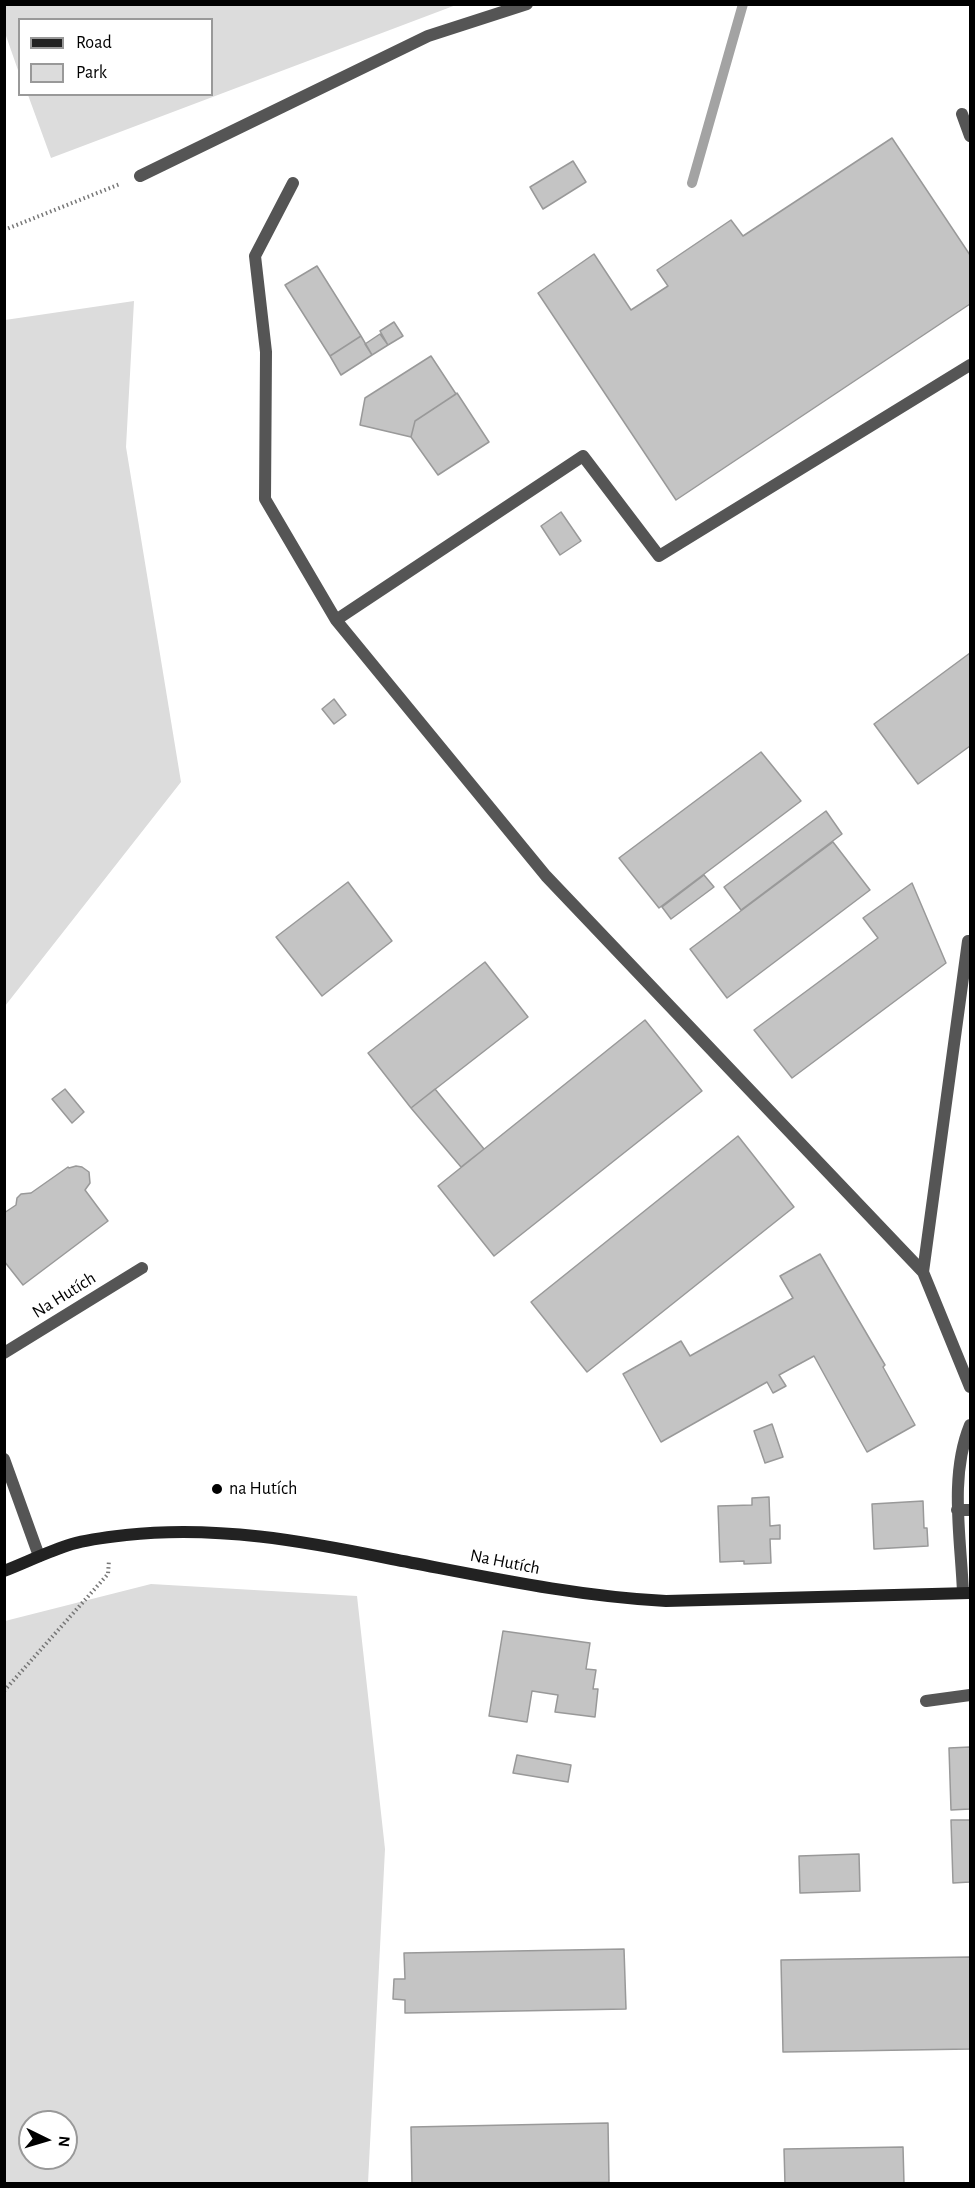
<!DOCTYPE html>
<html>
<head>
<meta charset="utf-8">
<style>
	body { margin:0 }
	#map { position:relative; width:975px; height:2188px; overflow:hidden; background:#fff; font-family:"Alegreya Sans",sans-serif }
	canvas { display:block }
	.frame { position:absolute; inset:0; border:6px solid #000; pointer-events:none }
	.legend { position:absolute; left:18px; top:18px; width:195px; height:78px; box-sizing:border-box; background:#fff; border:2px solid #999; margin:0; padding:8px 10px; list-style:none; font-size:18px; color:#000 }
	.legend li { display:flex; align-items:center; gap:12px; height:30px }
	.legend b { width:30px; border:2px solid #999 }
	.north { position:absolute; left:18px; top:2110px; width:60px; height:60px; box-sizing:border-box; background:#fff; border:2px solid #999; border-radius:50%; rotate:95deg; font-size:16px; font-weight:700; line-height:24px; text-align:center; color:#000 }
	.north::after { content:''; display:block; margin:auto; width:21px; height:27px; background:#000; clip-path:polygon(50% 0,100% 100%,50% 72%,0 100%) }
</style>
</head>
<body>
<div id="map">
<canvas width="975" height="2188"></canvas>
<div class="frame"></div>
<ul class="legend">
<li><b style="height:8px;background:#222"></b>Road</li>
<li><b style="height:16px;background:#dcdcdc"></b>Park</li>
</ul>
<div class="north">N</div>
</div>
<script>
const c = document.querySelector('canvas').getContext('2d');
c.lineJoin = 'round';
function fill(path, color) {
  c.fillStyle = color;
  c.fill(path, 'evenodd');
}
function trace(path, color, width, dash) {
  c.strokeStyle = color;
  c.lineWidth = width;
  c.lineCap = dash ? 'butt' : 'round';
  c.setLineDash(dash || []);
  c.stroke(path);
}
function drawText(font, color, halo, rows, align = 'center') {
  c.font = font + ' "Alegreya Sans",sans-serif';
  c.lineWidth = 6;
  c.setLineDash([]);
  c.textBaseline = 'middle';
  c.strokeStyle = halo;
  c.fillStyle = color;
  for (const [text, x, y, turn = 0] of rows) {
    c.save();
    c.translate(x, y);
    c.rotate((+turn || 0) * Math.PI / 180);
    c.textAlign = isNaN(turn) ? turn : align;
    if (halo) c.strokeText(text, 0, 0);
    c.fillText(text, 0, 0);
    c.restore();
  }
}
fill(new Path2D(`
	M 5,4 L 456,4 L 456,5 L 51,158 L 28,95 L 212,94 L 212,20 L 20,20 L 19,73 L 5,33 Z
	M 134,301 L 126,447 L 181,782 L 5,1006 L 5,320 Z
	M 151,1584 L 357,1596 L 385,1849 L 368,2183 L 5,2183 L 5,1621 ZM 30,2122 L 66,2122 L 66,2158 L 30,2158 Z`), '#dcdcdc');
trace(new Path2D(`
	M 692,183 L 743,4`), '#a3a3a3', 10);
const building = new Path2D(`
	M 892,138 L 970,255 L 970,304 L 676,500 L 538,293 L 594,254 L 631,310 L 668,286 L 657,270 L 731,220 L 743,236 Z
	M 573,161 L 586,182 L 543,209 L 530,187 Z
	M 317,266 L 361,336 L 330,356 L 285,285 Z
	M 394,322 L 403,336 L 388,345 L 380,331 Z
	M 380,334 L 388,345 L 372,355 L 365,344 Z
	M 361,336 L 372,355 L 341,375 L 330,356 Z
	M 431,356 L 456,394 L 415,421 L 411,437 L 360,425 L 365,398 Z
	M 457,393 L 489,442 L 438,475 L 411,437 L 415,421 Z
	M 561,512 L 581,541 L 560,555 L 541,526 Z
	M 970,653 L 970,746 L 918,784 L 874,724 Z
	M 334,699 L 346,715 L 334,724 L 322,709 Z
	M 761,752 L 801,801 L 659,908 L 619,858 Z
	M 826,811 L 842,834 L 741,910 L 724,887 Z
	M 833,842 L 870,890 L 727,998 L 690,949 Z
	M 704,875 L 714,887 L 671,919 L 662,907 Z
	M 348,882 L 392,941 L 322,996 L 276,937 Z
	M 912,883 L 946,963 L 792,1078 L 754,1030 L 878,938 L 863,918 Z
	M 485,962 L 528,1017 L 411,1108 L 368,1053 Z
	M 645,1020 L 702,1091 L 494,1256 L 438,1186 Z
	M 65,1089 L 84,1112 L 72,1123 L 52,1099 Z
	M 435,1089 L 484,1149 L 461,1167 L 411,1108 Z
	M 738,1136 L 794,1207 L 587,1372 L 531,1302 Z
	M 76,1166 L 82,1167 L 89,1172 L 90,1183 L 85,1190 L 108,1221 L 23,1285 L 4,1261 L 4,1213 L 16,1205 L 17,1198 L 21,1194 L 31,1193 L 68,1167 L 69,1168 Z
	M 820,1254 L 885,1365 L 883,1367 L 915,1425 L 867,1452 L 814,1356 L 779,1375 L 786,1386 L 773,1393 L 767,1382 L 661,1442 L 623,1374 L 681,1341 L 690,1356 L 793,1298 L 780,1276 Z
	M 772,1424 L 783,1457 L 765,1463 L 754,1431 Z
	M 769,1497 L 770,1526 L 780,1525 L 780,1539 L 770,1539 L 771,1563 L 744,1564 L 744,1561 L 720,1562 L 718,1506 L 752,1505 L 752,1498 Z
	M 923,1501 L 924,1528 L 927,1528 L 928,1546 L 874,1549 L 872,1504 Z
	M 503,1631 L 590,1643 L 586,1669 L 596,1670 L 593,1689 L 598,1689 L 595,1717 L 555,1712 L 558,1695 L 532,1691 L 527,1722 L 489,1716 Z
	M 970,1747 L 970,1809 L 951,1810 L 949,1748 Z
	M 517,1755 L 571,1765 L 568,1782 L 513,1773 Z
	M 951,1820 L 970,1820 L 970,1882 L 953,1883 Z
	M 859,1854 L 860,1891 L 800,1893 L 799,1856 Z
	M 624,1949 L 626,2009 L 405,2013 L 405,2000 L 393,1999 L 394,1979 L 405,1979 L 404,1953 Z
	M 970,1957 L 970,2049 L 783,2052 L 781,1960 Z
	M 608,2123 L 609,2182 L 412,2184 L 411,2127 Z
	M 903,2147 L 904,2184 L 785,2184 L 784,2149 Z`);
fill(building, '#c4c4c4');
trace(building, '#999', 1.5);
trace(new Path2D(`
	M 4,230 L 120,184
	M 4,1691 L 108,1574 L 109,1560`), '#777', 4, [1.5, 3]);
trace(new Path2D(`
	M 962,114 L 970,136
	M 140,176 L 428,36 L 527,4
	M 293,183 L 255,256 L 266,352 L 265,499 L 336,620 L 546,876 L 923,1272 L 970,1387
	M 336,620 L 583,456 L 659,556 L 970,365
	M 923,1272 L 968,941
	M 4,1353 L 142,1268
	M 4,1459 L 39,1556
	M 957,1510 L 970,1510
	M 963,1593 C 961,1539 949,1476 970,1425
	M 926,1701 L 970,1695`), '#555', 12);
trace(new Path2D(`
	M 4,1571 C 27,1562 49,1551 72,1544 C 89,1539 108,1537 126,1535 C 216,1525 304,1541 392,1559 C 483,1576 573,1596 666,1601 L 970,1593`), '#222', 12);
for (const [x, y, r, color] of [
	[217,1489,6,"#000"]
]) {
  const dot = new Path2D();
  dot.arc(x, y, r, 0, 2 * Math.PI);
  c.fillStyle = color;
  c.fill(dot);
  trace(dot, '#fff', 2);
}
drawText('18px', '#000', '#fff', [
	["Na Hutích",64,1295,-32],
	["Na Hutích",505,1562,11]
]);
drawText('18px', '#000', '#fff', [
	["na Hutích",229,1489]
], 'left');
</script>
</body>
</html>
